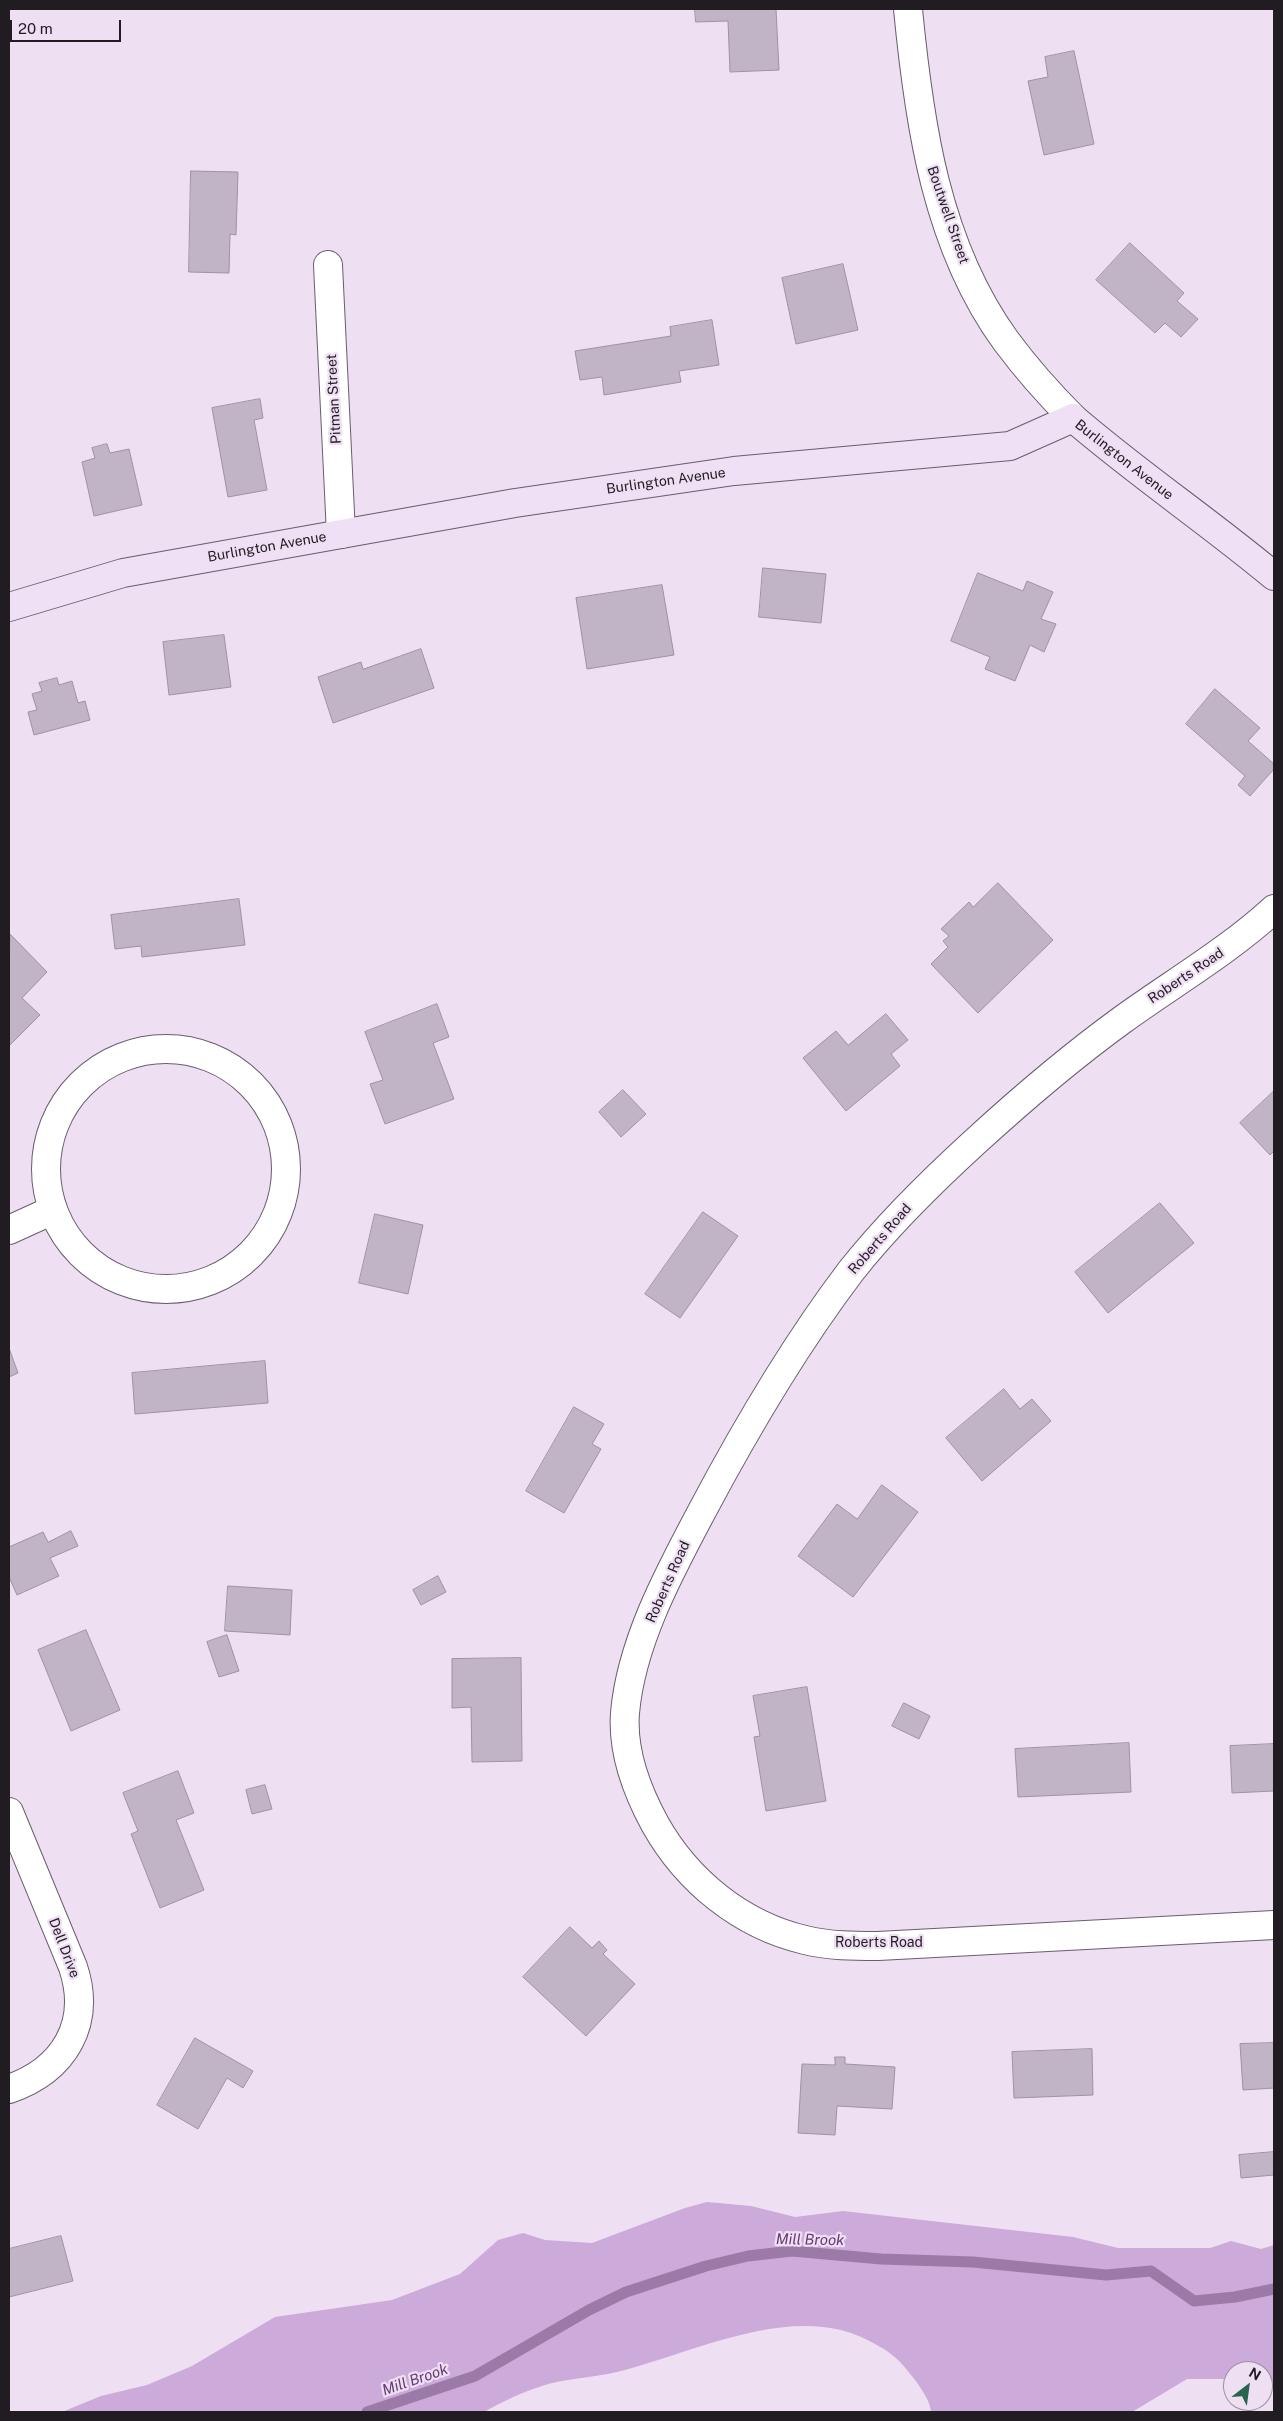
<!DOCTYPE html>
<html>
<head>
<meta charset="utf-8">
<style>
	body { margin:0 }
	#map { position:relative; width:1283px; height:2421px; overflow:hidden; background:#eedff3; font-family:"Public Sans",sans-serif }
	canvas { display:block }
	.frame { position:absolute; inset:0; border:10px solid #211b22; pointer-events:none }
	.north { position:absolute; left:1223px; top:2361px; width:50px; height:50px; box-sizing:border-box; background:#eedff3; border:1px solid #9c919f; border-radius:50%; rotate:30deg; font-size:14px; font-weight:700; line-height:20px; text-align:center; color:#211b22 }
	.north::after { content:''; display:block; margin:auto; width:18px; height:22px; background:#28644e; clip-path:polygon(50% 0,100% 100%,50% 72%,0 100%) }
	.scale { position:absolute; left:10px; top:20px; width:111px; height:22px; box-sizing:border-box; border:2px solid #211b22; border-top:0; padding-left:6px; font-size:15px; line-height:18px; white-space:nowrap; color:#211b22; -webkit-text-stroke:4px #eedff3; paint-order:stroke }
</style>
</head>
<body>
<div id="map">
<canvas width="1283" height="2421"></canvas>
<div class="frame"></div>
<div class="north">N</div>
<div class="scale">20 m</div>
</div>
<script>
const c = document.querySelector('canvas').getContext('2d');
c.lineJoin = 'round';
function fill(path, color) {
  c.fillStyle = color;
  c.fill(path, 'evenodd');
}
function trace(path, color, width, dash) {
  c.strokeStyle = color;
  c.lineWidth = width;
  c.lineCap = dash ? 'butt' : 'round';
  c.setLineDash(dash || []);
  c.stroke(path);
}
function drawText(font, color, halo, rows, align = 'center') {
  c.font = font + ' "Public Sans",sans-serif';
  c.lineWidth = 4.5;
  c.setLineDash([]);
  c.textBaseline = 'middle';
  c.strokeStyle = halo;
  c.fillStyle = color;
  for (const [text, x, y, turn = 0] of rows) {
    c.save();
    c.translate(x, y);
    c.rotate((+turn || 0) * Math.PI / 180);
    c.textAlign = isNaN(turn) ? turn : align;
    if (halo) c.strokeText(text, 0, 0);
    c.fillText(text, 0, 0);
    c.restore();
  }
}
fill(new Path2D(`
	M 707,2202 L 751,2206 L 795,2217 L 843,2211 L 1073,2237 L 1118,2248 L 1210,2248 L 1231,2241 L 1261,2249 L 1274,2245 L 1274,2383 L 1263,2380 L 1263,2371 L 1233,2371 L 1233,2379 L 1187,2379 L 1132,2412 L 931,2412 C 930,2398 916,2381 907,2370 C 899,2359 887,2350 875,2344 C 797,2298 696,2353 617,2372 C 592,2378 566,2378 542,2386 C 522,2392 502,2402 484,2412 L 62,2412 L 101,2396 L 147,2385 L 192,2366 L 275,2317 L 392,2300 L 460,2274 L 498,2240 L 523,2233 L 545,2240 L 592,2243 L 685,2208 Z`), '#ccaad9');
trace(new Path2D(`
	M 367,2412 L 475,2376 L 589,2310 L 626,2292 L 706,2266 L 748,2256 L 792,2251 L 881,2259 L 973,2262 L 1106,2275 L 1151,2271 L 1194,2301 L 1235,2297 L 1274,2289`), '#9b7aa8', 11);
const building = new Path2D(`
	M 695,9 L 776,9 L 779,70 L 730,72 L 728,21 L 696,22 Z
	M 1074,51 L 1094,144 L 1044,155 L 1028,81 L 1048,77 L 1045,57 Z
	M 191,171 L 238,172 L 236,235 L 230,234 L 229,273 L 189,272 Z
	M 1130,243 L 1184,293 L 1177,301 L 1198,319 L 1181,337 L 1165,323 L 1155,333 L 1096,280 Z
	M 843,264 L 858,330 L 796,344 L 782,278 Z
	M 712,320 L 719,365 L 679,371 L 681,382 L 604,395 L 602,377 L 580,380 L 575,351 L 671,336 L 670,327 Z
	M 260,399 L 263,418 L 254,420 L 267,490 L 228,497 L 212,408 Z
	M 107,444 L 110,453 L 129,449 L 142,505 L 94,516 L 82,462 L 95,458 L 92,448 Z
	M 763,568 L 826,574 L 821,623 L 759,617 Z
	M 978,573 L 1023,591 L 1027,581 L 1053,592 L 1041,619 L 1056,624 L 1044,652 L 1030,645 L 1015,681 L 985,669 L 990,657 L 951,641 Z
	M 662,585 L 674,655 L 587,669 L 576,598 Z
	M 224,635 L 231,687 L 169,695 L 163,642 Z
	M 421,649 L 434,688 L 333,723 L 318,677 L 361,662 L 363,669 Z
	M 57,678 L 59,685 L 72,681 L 78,703 L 85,701 L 90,720 L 34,735 L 28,712 L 37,710 L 32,694 L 42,691 L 39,683 Z
	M 1215,689 L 1260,728 L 1248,741 L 1274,764 L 1274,769 L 1250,796 L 1238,785 L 1245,776 L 1186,724 Z
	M 998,883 L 1053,940 L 978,1013 L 931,964 L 948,947 L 943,941 L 949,936 L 941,929 L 969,902 L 973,907 Z
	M 239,899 L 245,945 L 142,957 L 141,946 L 115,949 L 111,915 Z
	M 10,934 L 47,972 L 22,998 L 40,1015 L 9,1046 Z
	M 437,1004 L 449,1037 L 433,1043 L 454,1099 L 385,1124 L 370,1084 L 383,1080 L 365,1032 Z
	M 886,1014 L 908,1040 L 891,1054 L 900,1066 L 846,1111 L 803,1058 L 836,1031 L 848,1045 Z
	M 623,1090 L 646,1114 L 621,1137 L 599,1112 Z
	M 1274,1091 L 1274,1151 L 1270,1155 L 1240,1123 Z
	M 1160,1203 L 1194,1243 L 1108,1313 L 1075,1272 Z
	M 703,1212 L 738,1236 L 680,1318 L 645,1294 Z
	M 375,1214 L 423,1225 L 408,1294 L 359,1283 Z
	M 9,1348 L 18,1373 L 9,1377 Z
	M 265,1361 L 268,1403 L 135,1414 L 132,1373 Z
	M 1004,1389 L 1020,1409 L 1032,1399 L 1051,1421 L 982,1481 L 946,1438 Z
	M 574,1407 L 604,1424 L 592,1444 L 601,1449 L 564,1513 L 526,1491 Z
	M 882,1485 L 918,1512 L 853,1597 L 798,1556 L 837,1504 L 857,1519 Z
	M 71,1531 L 78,1546 L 50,1558 L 59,1576 L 17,1595 L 9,1577 L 9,1547 L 43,1532 L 48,1542 Z
	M 438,1576 L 446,1592 L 421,1605 L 413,1590 Z
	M 228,1586 L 292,1590 L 290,1635 L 225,1631 Z
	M 86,1630 L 120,1710 L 71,1731 L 38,1650 Z
	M 227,1635 L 239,1671 L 219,1677 L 207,1642 Z
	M 521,1658 L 522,1761 L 472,1762 L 471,1707 L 452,1708 L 452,1659 Z
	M 807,1687 L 826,1801 L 766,1811 L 754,1737 L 760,1736 L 753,1696 Z
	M 904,1703 L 930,1716 L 919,1739 L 892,1726 Z
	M 1129,1743 L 1131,1792 L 1018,1797 L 1015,1749 Z
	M 1274,1744 L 1274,1791 L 1232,1793 L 1230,1746 Z
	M 178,1771 L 194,1813 L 176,1820 L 204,1890 L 160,1908 L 131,1834 L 138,1831 L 123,1793 Z
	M 265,1785 L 272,1809 L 252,1814 L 246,1790 Z
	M 570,1927 L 592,1948 L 599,1941 L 607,1950 L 603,1954 L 635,1984 L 586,2036 L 523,1977 Z
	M 195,2038 L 253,2071 L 243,2088 L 227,2078 L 198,2129 L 157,2105 Z
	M 1274,2043 L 1274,2088 L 1243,2090 L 1240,2044 Z
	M 1092,2049 L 1093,2095 L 1014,2098 L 1012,2052 Z
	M 835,2057 L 845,2057 L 845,2064 L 895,2067 L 892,2109 L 837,2106 L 835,2135 L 798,2133 L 802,2064 L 835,2065 Z
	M 1274,2152 L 1274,2175 L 1241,2178 L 1239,2155 Z
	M 61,2236 L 73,2281 L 9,2297 L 9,2249 Z`);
fill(building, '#c2b4c7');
trace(building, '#9f92a4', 1);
const minor = new Path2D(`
	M 328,265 L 341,534
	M 1274,909 C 1227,952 1173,983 1122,1020 C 1071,1057 1023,1098 977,1140 C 932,1181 888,1224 851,1271 C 794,1346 746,1428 702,1511 C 669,1573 631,1643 625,1713 C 622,1752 637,1791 655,1824 C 687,1881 741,1925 805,1940 C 829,1946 854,1946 878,1946 L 1274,1925
	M46 1169a120 120 0 1 1 240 0a120 120 0 1 1-240 0Z
	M 9,1230 L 53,1210
	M 9,1812 L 73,1967 C 92,2024 64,2070 9,2089`);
const tertiary = new Path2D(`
	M 908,9 C 919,123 936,245 1006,341 C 1026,368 1049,394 1073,418`);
const secondary = new Path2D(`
	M 9,607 L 123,573 L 515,503 L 734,471 L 1010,446 L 1073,418 C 1138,474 1208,521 1274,576`);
trace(minor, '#695d6d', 30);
trace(tertiary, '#695d6d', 30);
trace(secondary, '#695d6d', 30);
trace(minor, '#fff', 28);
trace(tertiary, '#fff', 28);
trace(secondary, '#efe0f5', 28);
drawText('14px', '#211b22', '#eedff3', [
	["Boutwell Street",948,215,71],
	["Pitman Street",334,399,-93],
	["Burlington Avenue",1124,460,38],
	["Burlington Avenue",666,481,-8],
	["Burlington Avenue",267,547,-10],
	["Roberts Road",1186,976,-34],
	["Roberts Road",880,1239,-49],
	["Roberts Road",668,1582,-66],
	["Roberts Road",879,1943],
	["Dell Drive",64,1948,69]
]);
drawText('italic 15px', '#663a76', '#eedff3', [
	["Mill Brook",810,2240,1],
	["Mill Brook",415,2380,-19]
]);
</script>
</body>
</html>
